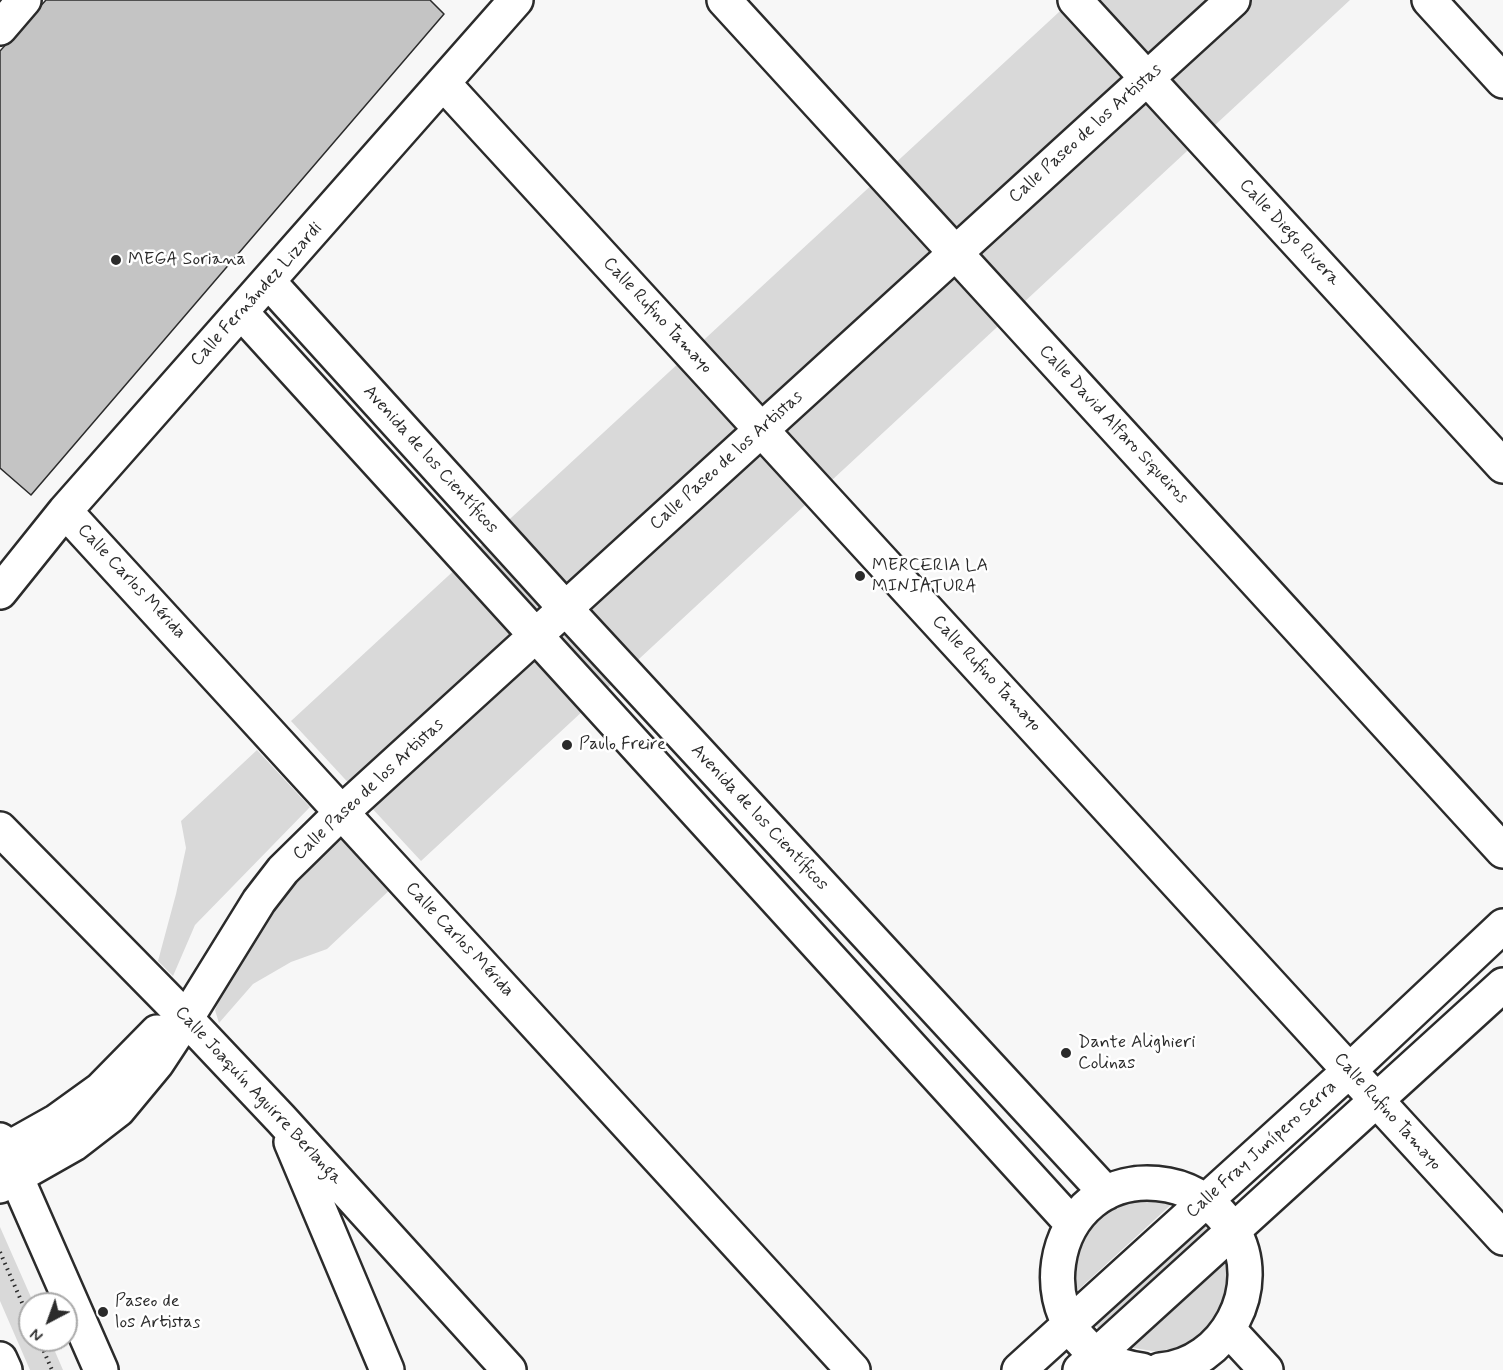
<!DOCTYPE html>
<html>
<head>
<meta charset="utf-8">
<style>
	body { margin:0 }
	#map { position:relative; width:1503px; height:1370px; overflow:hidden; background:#f7f7f7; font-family:Mynerve,sans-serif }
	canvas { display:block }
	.north { position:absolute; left:18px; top:1292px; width:60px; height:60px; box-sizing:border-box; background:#fff; border:2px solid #aaa; border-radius:50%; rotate:221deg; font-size:16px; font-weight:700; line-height:24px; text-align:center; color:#2b2b2b }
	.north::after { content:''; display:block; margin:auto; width:21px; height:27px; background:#2b2b2b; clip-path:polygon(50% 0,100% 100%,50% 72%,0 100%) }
</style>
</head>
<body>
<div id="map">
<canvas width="1503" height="1370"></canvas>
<div class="north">N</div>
</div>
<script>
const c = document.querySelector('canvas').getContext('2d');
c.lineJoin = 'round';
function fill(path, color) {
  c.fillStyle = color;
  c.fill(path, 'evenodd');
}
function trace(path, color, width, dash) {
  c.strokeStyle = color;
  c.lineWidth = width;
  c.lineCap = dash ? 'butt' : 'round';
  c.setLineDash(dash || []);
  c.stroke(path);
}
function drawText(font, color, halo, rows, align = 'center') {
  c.font = font + ' Mynerve,sans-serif';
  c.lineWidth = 5;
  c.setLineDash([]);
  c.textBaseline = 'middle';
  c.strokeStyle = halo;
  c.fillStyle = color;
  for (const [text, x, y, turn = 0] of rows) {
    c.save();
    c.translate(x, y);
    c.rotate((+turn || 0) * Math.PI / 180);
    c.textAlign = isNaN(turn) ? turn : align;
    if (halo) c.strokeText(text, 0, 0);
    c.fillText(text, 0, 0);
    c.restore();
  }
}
fill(new Path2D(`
	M 1072,0 L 1350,0 L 421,861 L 291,721 Z
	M 257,750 L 310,807 L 195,925 L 173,976 L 158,961 L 176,894 L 186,848 L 181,821 Z
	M 344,830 L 394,886 L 327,949 L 291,962 L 253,984 L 219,1023 L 215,1010 L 260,910 Z
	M 1145,1198 L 1175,1201 L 1077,1291 L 1076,1266 L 1083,1240 L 1098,1219 L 1120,1205 Z
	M 1203,1218 L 1215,1231 L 1102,1332 L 1090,1320 Z
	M 0,1227 L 34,1304 L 30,1304 L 30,1340 L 50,1340 L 63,1370 L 30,1370 L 0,1301 Z
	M 1227,1259 C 1233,1305 1201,1352 1152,1351 C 1144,1350 1136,1348 1129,1347 Z`), '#d9d9d9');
const building = new Path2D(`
	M 46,0 L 430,0 L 444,14 L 31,495 L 0,468 L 0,51 Z`);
fill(building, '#c4c4c4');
trace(building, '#2b2b2b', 1.5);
const minor = new Path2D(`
	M 724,0 L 1503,851
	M 1075,0 L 1503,466
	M 1429,0 L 1503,81
	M 0,28 L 24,0
	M 444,84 L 1503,1238
	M 268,281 L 566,609 L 1106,1193
	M 241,312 L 1072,1224
	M 65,511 L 853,1370
	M 0,592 L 65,511 L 516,0
	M 0,829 L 177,1009 L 281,1119 L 509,1370
	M 291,1142 L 387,1370
	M 0,1153 L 57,1121 L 100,1090 L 157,1032
	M 0,1186 L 74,1144 L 118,1110 L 157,1063 L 186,1019 L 259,901 L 283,870 L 342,812 L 1233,0
	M 1229,1330 L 1266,1370
	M 1019,1370 L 1350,1070 L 1503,926
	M 1080,1370 L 1503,985
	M 1142,1370 C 1012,1353 1041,1162 1168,1185 C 1195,1190 1218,1207 1233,1230 C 1267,1287 1225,1365 1160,1370`);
const major = new Path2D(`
	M 0,1140 L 101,1370
	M 0,1359 L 5,1370`);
trace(minor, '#2b2b2b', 38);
trace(major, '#2b2b2b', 38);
trace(new Path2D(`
	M 0,1252 L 30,1321
	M 39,1340 L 52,1370`), '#2b2b2b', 4, [1.5, 4.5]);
trace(minor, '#fff', 33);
trace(major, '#fff', 33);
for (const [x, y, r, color] of [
	[116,260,6,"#2b2b2b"],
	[860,576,6,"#2b2b2b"],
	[567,745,6,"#2b2b2b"],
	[1066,1053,6,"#2b2b2b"],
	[103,1312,6,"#2b2b2b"]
]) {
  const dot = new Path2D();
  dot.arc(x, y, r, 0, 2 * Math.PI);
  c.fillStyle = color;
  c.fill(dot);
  trace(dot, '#fff', 2);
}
drawText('18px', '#2b2b2b', '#fff', [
	["Calle Paseo de los Artistas",1086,134,-42],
	["Calle Diego Rivera",1289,233,47],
	["Calle Fernández Lizardi",257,295,-48],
	["Calle Rufino Tamayo",657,316,47],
	["Calle David Alfaro Siqueiros",1113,425,47],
	["Avenida de los Científicos",430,460,48],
	["Calle Paseo de los Artistas",727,461,-42],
	["Calle Carlos Mérida",131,582,47],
	["Calle Rufino Tamayo",986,674,47],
	["Calle Paseo de los Artistas",369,790,-43],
	["Avenida de los Científicos",759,818,47],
	["Calle Carlos Mérida",459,940,47],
	["Calle Joaquín Aguirre Berlanga",258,1096,47],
	["Calle Rufino Tamayo",1387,1112,48],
	["Calle Fray Junípero Serra",1262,1150,-42]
]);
drawText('18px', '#2b2b2b', '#fff', [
	["MEGA Soriana",128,260],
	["MERCERIA LA",872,566],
	["MINIATURA",872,587],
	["Paulo Freire",579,745],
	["Dante Alighieri",1078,1043],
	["Colinas",1078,1064],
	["Paseo de",115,1302],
	["los Artistas",115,1323]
], 'left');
</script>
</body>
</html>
